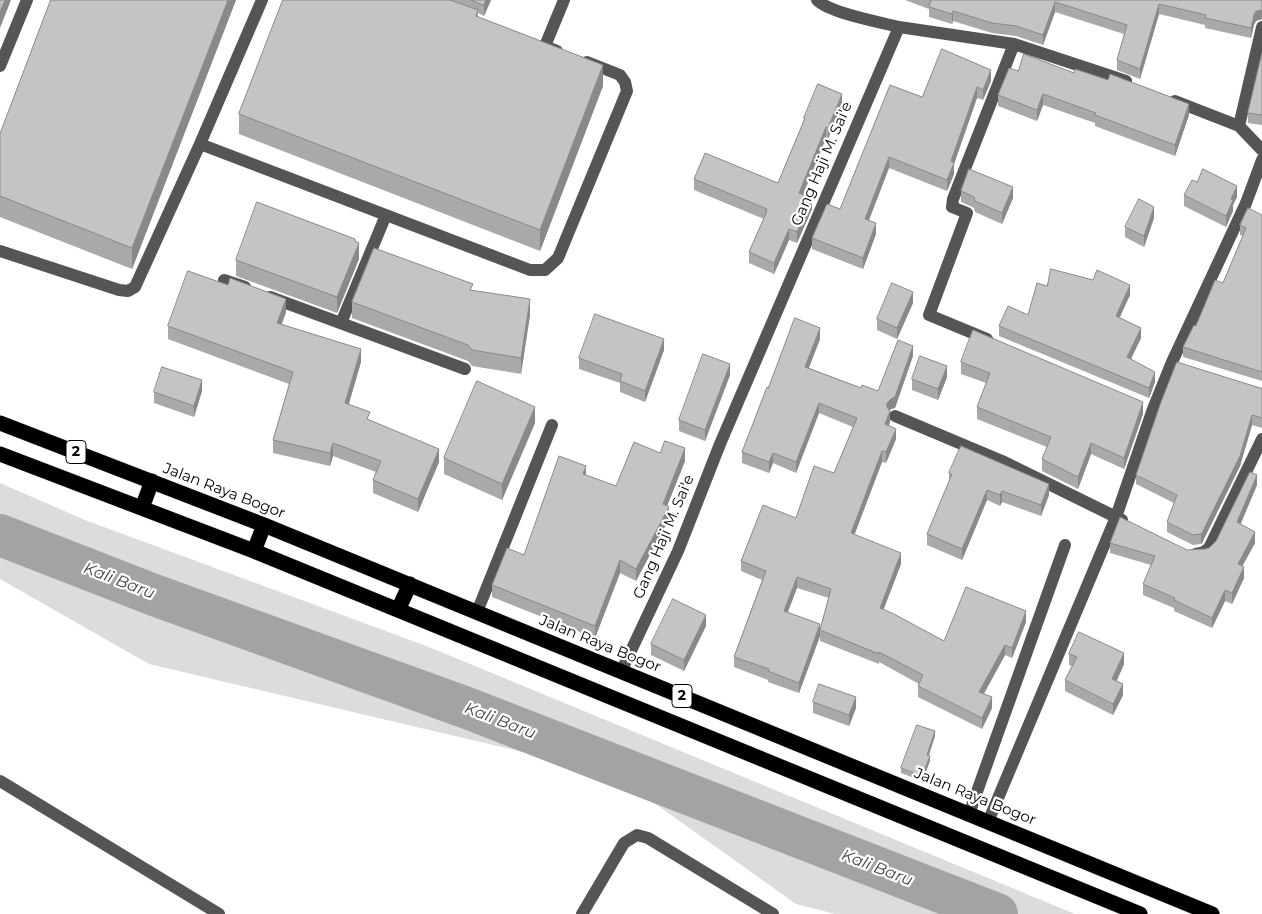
<!DOCTYPE html>
<html>
<head>
<meta charset="utf-8">
<style>
	body { margin:0 }
	canvas { display:block; background:#fff }
</style>
</head>
<body>
<canvas width="1262" height="914"></canvas>
<script>
const c = document.querySelector('canvas').getContext('2d');
c.lineJoin = 'round';
function fill(path, color) {
  c.fillStyle = color;
  c.fill(path, 'evenodd');
}
function trace(path, color, width, dash) {
  c.strokeStyle = color;
  c.lineWidth = width;
  c.lineCap = dash ? 'butt' : 'round';
  c.setLineDash(dash || []);
  c.stroke(path);
}
function drawText(font, color, halo, rows, align = 'center') {
  c.font = font + ' Montserrat,sans-serif';
  c.lineWidth = 4.5;
  c.setLineDash([]);
  c.textBaseline = 'middle';
  c.strokeStyle = halo;
  c.fillStyle = color;
  for (const [text, x, y, turn = 0] of rows) {
    c.save();
    c.translate(x, y);
    c.rotate((+turn || 0) * Math.PI / 180);
    c.textAlign = isNaN(turn) ? turn : align;
    if (halo) c.strokeText(text, 0, 0);
    c.fillText(text, 0, 0);
    c.restore();
  }
}
fill(new Path2D(`
	M 0,483 L 85,520 L 429,647 L 1075,914 L 835,914 L 796,904 L 612,773 L 149,664 L 0,579 Z`), '#dcdcdc');
trace(new Path2D(`
	M 0,535 L 154,595 L 467,708 L 997,914`), '#a3a3a3', 42);
const highway = new Path2D(`
	M 0,423 L 264,525 L 1212,914
	M 0,454 L 254,551 L 1140,914
	M 142,508 L 152,481
	M 254,551 L 264,525
	M 398,610 L 410,584`);
trace(highway, '#dbdbdb', 16);
trace(new Path2D(`
	M 817,0 C 830,13 879,22 899,27
	M 557,51 L 545,46 L 564,0
	M 0,66 L 27,0
	M 1175,101 L 1239,126 L 1262,150
	M 1239,126 L 1262,27
	M 200,144 L 530,270 L 545,270 L 558,258 L 627,91 L 625,82 L 620,75 L 587,62
	M 0,251 L 119,290 L 128,291 L 135,287 L 200,144 L 262,0
	M 224,280 L 245,287
	M 270,297 L 465,369
	M 341,323 L 386,215
	M 987,339 L 929,315 L 967,213 L 952,207 L 953,199 L 1014,44
	M 895,416 L 1002,461 L 1122,520
	M 1195,554 L 1204,552 L 1209,548 L 1262,439
	M 477,612 L 552,425
	M 621,672 L 678,551 L 720,444 L 899,27 L 1014,44 L 1108,75 L 1126,81
	M 0,781 L 219,914
	M 969,814 L 1065,545
	M 988,822 L 1116,517 L 1153,409 L 1172,362 L 1246,203 L 1262,160
	M 582,914 L 624,843 L 637,835 L 648,838 L 773,914`), '#555', 12);
trace(highway, '#000', 15);
fill(new Path2D(`
	M 51,0 L 236,0 L 132,269 L 0,217 L 0,134 Z
	M 283,0 L 491,0 L 484,16 L 478,13 L 478,17 L 603,86 L 540,251 L 239,134 L 239,114 Z
	M 905,0 L 1262,0 L 1262,19 L 1256,21 L 1254,25 L 1251,38 L 1205,28 L 1205,25 L 1159,14 L 1140,79 L 1117,70 L 1117,60 L 1124,34 L 1055,12 L 1043,45 L 1016,36 L 992,33 L 953,21 L 952,24 L 929,17 L 929,9 Z
	M 1262,53 L 1262,125 L 1248,123 L 1248,113 Z
	M 1018,71 L 1074,73 L 1189,115 L 1175,156 L 1095,126 L 1095,123 L 1043,105 L 1037,121 L 998,106 L 998,95 Z
	M 991,81 L 983,100 L 977,98 L 954,164 L 954,174 L 947,191 L 889,168 L 869,220 L 876,234 L 863,269 L 812,249 L 812,238 L 840,209 L 922,97 Z
	M 842,105 L 828,139 L 826,138 L 803,195 L 812,209 L 797,243 L 789,240 L 774,274 L 749,263 L 749,252 L 764,219 L 694,190 L 694,179 L 778,183 L 804,121 L 804,118 Z
	M 1197,182 L 1237,197 L 1233,205 L 1233,211 L 1226,227 L 1184,206 L 1184,195 Z
	M 961,191 L 1013,198 L 1002,224 L 975,212 L 974,208 L 970,206 L 961,202 Z
	M 1262,215 L 1262,381 L 1183,357 L 1183,347 L 1196,326 L 1223,283 L 1243,236 L 1240,235 L 1240,225 Z
	M 1154,218 L 1144,247 L 1125,237 L 1125,227 Z
	M 355,241 L 359,259 L 337,313 L 236,276 L 236,260 Z
	M 1047,286 L 1130,295 L 1120,317 L 1141,338 L 1131,359 L 1155,382 L 1149,398 L 999,336 L 999,326 L 1028,315 Z
	M 473,290 L 530,315 L 521,374 L 472,366 L 468,361 L 352,318 L 352,302 Z
	M 913,303 L 897,339 L 877,330 L 877,319 Z
	M 286,312 L 282,324 L 361,362 L 349,404 L 370,420 L 439,462 L 418,512 L 373,493 L 373,480 L 376,472 L 333,456 L 330,466 L 273,453 L 273,440 L 289,384 L 168,339 L 168,326 Z
	M 820,339 L 809,368 L 861,388 L 878,391 L 913,356 L 895,408 L 891,409 L 889,411 L 890,422 L 889,425 L 896,439 L 886,463 L 882,462 L 854,535 L 901,564 L 883,610 L 944,641 L 1026,622 L 1012,658 L 1005,655 L 984,694 L 992,708 L 982,729 L 918,697 L 918,686 L 919,684 L 879,662 L 879,664 L 820,641 L 820,636 L 799,693 L 768,682 L 768,680 L 734,667 L 734,657 L 762,580 L 741,571 L 741,561 L 796,518 L 834,473 L 853,427 L 819,413 L 796,473 L 773,463 L 769,473 L 742,463 L 742,452 L 768,388 ZM 797,588 L 829,598 L 820,629 L 788,612 Z
	M 664,350 L 645,402 L 620,392 L 620,383 L 579,369 L 579,358 Z
	M 961,362 L 1143,414 L 1124,469 L 1091,454 L 1078,489 L 1042,471 L 1042,459 L 1047,447 L 977,419 L 977,407 L 986,383 L 961,374 Z
	M 730,375 L 705,441 L 679,431 L 679,420 Z
	M 947,377 L 938,400 L 912,390 L 912,379 Z
	M 1260,388 L 1262,388 L 1262,428 L 1252,425 L 1240,466 L 1202,543 L 1201,544 L 1193,545 L 1167,532 L 1167,522 L 1174,503 L 1136,484 L 1136,475 Z
	M 202,391 L 194,417 L 154,403 L 154,392 Z
	M 535,423 L 502,500 L 444,474 L 444,458 Z
	M 660,453 L 685,461 L 667,506 L 669,519 L 636,581 L 620,573 L 595,638 L 492,597 L 492,585 L 524,555 L 586,475 L 616,486 Z
	M 949,473 L 1049,495 L 1041,516 L 1002,502 L 1000,506 L 987,500 L 962,560 L 927,545 L 927,534 L 949,482 Z
	M 1257,485 L 1240,524 L 1255,543 L 1242,566 L 1244,578 L 1232,604 L 1225,601 L 1212,628 L 1174,611 L 1174,608 L 1143,595 L 1143,584 L 1151,565 L 1110,553 L 1110,543 L 1187,550 L 1205,549 L 1209,548 L 1216,541 Z
	M 706,626 L 684,671 L 651,655 L 651,644 Z
	M 1069,654 L 1124,664 L 1117,681 L 1123,695 L 1113,715 L 1065,691 L 1065,680 L 1072,666 L 1069,665 Z
	M 813,702 L 856,708 L 849,726 L 813,713 Z
	M 935,736 L 929,755 L 930,761 L 922,781 L 901,773 L 901,768 Z`), '#a9a9a9');
fill(new Path2D(`
	M 5,0 L 11,0 L 0,28 L 0,12 Z
	M 228,0 L 236,0 L 132,269 L 132,248 Z
	M 486,0 L 491,0 L 484,16 L 484,5 Z
	M 1055,2 L 1055,12 L 1043,45 L 1043,35 Z
	M 1159,4 L 1159,14 L 1140,79 L 1140,69 Z
	M 1262,10 L 1262,19 L 1256,21 L 1254,25 L 1251,38 L 1251,28 L 1254,15 L 1256,11 Z
	M 953,11 L 953,21 L 952,24 L 952,14 Z
	M 603,65 L 603,86 L 540,251 L 540,230 Z
	M 991,70 L 991,81 L 983,100 L 983,90 Z
	M 977,87 L 977,98 L 954,164 L 954,174 L 947,191 L 947,180 L 951,161 Z
	M 842,94 L 842,105 L 828,139 L 828,128 Z
	M 1043,94 L 1043,105 L 1037,121 L 1037,110 Z
	M 1189,104 L 1189,115 L 1175,156 L 1175,145 Z
	M 826,127 L 826,138 L 799,204 L 799,193 Z
	M 889,157 L 889,168 L 865,230 L 865,219 Z
	M 1237,186 L 1237,197 L 1233,205 L 1233,211 L 1226,227 L 1226,216 L 1231,199 Z
	M 1013,187 L 1013,198 L 1002,224 L 1002,213 Z
	M 812,198 L 812,209 L 797,243 L 797,232 Z
	M 1154,207 L 1154,218 L 1144,247 L 1144,236 Z
	M 876,223 L 876,234 L 863,269 L 863,258 Z
	M 789,229 L 789,240 L 774,274 L 774,263 Z
	M 355,239 L 355,252 L 359,243 L 359,259 L 337,313 L 337,297 Z
	M 1130,285 L 1130,295 L 1116,325 L 1116,316 Z
	M 913,292 L 913,303 L 897,339 L 897,328 Z
	M 286,299 L 286,312 L 277,336 L 277,323 Z
	M 530,299 L 530,315 L 521,374 L 521,358 Z
	M 820,328 L 820,339 L 805,377 L 805,367 Z
	M 1141,328 L 1141,338 L 1127,367 L 1127,357 Z
	M 664,339 L 664,350 L 645,402 L 645,391 Z
	M 913,346 L 913,356 L 895,408 L 891,409 L 887,413 L 887,403 Z
	M 361,349 L 361,362 L 345,416 L 345,403 Z
	M 730,364 L 730,375 L 705,441 L 705,430 Z
	M 947,366 L 947,377 L 938,400 L 938,389 Z
	M 1155,372 L 1155,382 L 1149,398 L 1149,388 Z
	M 202,380 L 202,391 L 194,417 L 194,406 Z
	M 1143,402 L 1143,414 L 1124,469 L 1124,458 Z
	M 819,403 L 819,413 L 796,473 L 796,462 Z
	M 535,407 L 535,423 L 502,500 L 502,484 Z
	M 890,411 L 890,422 L 885,435 L 885,424 Z
	M 1252,415 L 1252,425 L 1240,466 L 1202,543 L 1201,544 L 1201,534 Z
	M 896,429 L 896,439 L 886,463 L 886,452 Z
	M 333,443 L 333,456 L 330,466 L 330,453 Z
	M 1091,443 L 1091,454 L 1078,489 L 1078,477 Z
	M 685,448 L 685,461 L 663,516 L 663,504 Z
	M 439,449 L 439,462 L 418,512 L 418,499 Z
	M 882,451 L 882,462 L 851,544 L 851,533 Z
	M 773,453 L 773,463 L 769,473 L 769,462 Z
	M 586,466 L 586,478 L 583,474 Z
	M 1257,475 L 1257,485 L 1237,533 L 1237,522 Z
	M 1049,484 L 1049,495 L 1041,516 L 1041,505 Z
	M 987,490 L 987,500 L 962,560 L 962,549 Z
	M 1002,491 L 1002,502 L 1000,506 L 1000,495 Z
	M 669,507 L 669,519 L 636,581 L 636,569 Z
	M 1255,532 L 1255,543 L 1238,574 L 1238,564 Z
	M 901,553 L 901,564 L 880,619 L 880,608 Z
	M 620,560 L 620,573 L 595,638 L 595,626 Z
	M 1244,567 L 1244,578 L 1232,604 L 1232,593 Z
	M 797,577 L 797,588 L 784,621 L 784,611 Z
	M 1225,590 L 1225,601 L 1212,628 L 1212,618 Z
	M 1026,611 L 1026,622 L 1012,658 L 1012,648 Z
	M 706,615 L 706,626 L 684,671 L 684,660 Z
	M 820,624 L 820,636 L 799,693 L 799,683 Z
	M 1005,645 L 1005,655 L 979,702 L 979,692 Z
	M 1124,653 L 1124,664 L 1112,690 L 1112,679 Z
	M 1123,684 L 1123,695 L 1113,715 L 1113,704 Z
	M 856,697 L 856,708 L 849,726 L 849,715 Z
	M 992,697 L 992,708 L 982,729 L 982,718 Z
	M 935,731 L 935,736 L 927,760 L 927,755 Z
	M 930,756 L 930,761 L 922,781 L 922,776 Z`), '#898989');
const building = new Path2D(`
	M 0,0 L 5,0 L 0,12 Z
	M 51,0 L 228,0 L 132,248 L 0,196 L 0,134 Z
	M 283,0 L 450,0 L 478,10 L 476,16 L 603,65 L 540,230 L 239,114 Z
	M 471,0 L 486,0 L 484,5 Z
	M 930,0 L 1262,0 L 1262,10 L 1256,11 L 1254,15 L 1251,28 L 1205,18 L 1206,15 L 1159,4 L 1140,69 L 1117,60 L 1127,25 L 1055,2 L 1043,35 L 1016,26 L 992,23 L 953,11 L 952,14 L 929,7 L 931,0 Z
	M 942,49 L 991,70 L 983,90 L 977,87 L 951,161 L 954,163 L 947,180 L 889,157 L 865,219 L 876,223 L 863,258 L 812,238 L 827,204 L 840,209 L 890,85 L 922,97 Z
	M 1262,53 L 1262,115 L 1248,113 Z
	M 1024,54 L 1074,73 L 1075,69 L 1108,80 L 1110,74 L 1189,104 L 1175,145 L 1095,115 L 1096,113 L 1043,94 L 1037,110 L 998,95 L 1009,68 L 1018,71 Z
	M 818,84 L 842,94 L 828,128 L 826,127 L 799,193 L 812,198 L 797,232 L 789,229 L 774,263 L 749,252 L 767,211 L 766,211 L 767,209 L 694,179 L 705,153 L 778,183 L 805,118 L 804,118 Z
	M 969,169 L 1013,187 L 1002,213 L 975,201 L 974,197 L 970,195 L 961,191 Z
	M 1203,169 L 1237,186 L 1231,199 L 1233,200 L 1226,216 L 1184,195 L 1192,180 L 1197,182 Z
	M 1139,199 L 1154,207 L 1144,236 L 1125,227 Z
	M 257,202 L 355,239 L 355,241 L 359,243 L 337,297 L 236,260 Z
	M 1248,208 L 1262,215 L 1262,372 L 1183,347 L 1194,325 L 1196,326 L 1215,280 L 1223,283 L 1246,228 L 1240,225 Z
	M 374,248 L 473,284 L 470,290 L 530,299 L 521,358 L 472,350 L 468,345 L 352,302 Z
	M 1051,269 L 1093,280 L 1097,270 L 1130,285 L 1116,316 L 1141,328 L 1127,357 L 1155,372 L 1149,388 L 999,326 L 1008,306 L 1028,315 L 1037,283 L 1047,286 Z
	M 188,271 L 228,285 L 230,278 L 286,299 L 277,323 L 361,349 L 345,403 L 370,412 L 367,419 L 439,449 L 418,499 L 373,480 L 381,461 L 333,443 L 330,453 L 273,440 L 293,372 L 168,326 Z
	M 892,283 L 913,292 L 897,328 L 877,319 Z
	M 595,314 L 664,339 L 645,391 L 620,381 L 622,374 L 579,358 Z
	M 795,318 L 820,328 L 805,367 L 861,388 L 862,385 L 878,391 L 898,340 L 913,346 L 895,397 L 891,399 L 887,403 L 887,407 L 890,411 L 885,424 L 896,429 L 886,452 L 882,451 L 851,533 L 901,553 L 880,608 L 892,613 L 944,641 L 966,587 L 1026,611 L 1012,648 L 1005,645 L 979,692 L 992,697 L 982,718 L 918,686 L 923,675 L 879,652 L 879,654 L 820,630 L 831,589 L 797,577 L 784,611 L 820,624 L 799,683 L 768,671 L 769,669 L 734,657 L 766,571 L 741,561 L 763,505 L 796,518 L 814,466 L 834,473 L 857,418 L 819,403 L 796,462 L 773,453 L 769,462 L 742,452 L 767,387 L 768,388 Z
	M 973,330 L 1143,402 L 1124,458 L 1091,443 L 1078,477 L 1042,459 L 1051,437 L 977,407 L 990,373 L 961,362 Z
	M 703,354 L 730,364 L 705,430 L 679,420 Z
	M 920,356 L 947,366 L 938,389 L 912,379 Z
	M 1177,362 L 1260,388 L 1262,388 L 1262,418 L 1252,415 L 1240,456 L 1202,533 L 1201,534 L 1193,535 L 1167,522 L 1177,495 L 1136,475 L 1161,402 Z
	M 162,367 L 202,380 L 194,406 L 154,392 Z
	M 477,381 L 535,407 L 502,484 L 444,458 Z
	M 665,441 L 685,448 L 663,504 L 669,507 L 636,569 L 620,560 L 595,626 L 492,585 L 507,548 L 524,555 L 559,456 L 586,466 L 583,474 L 616,486 L 634,442 L 660,453 Z
	M 961,446 L 1049,484 L 1041,505 L 1002,491 L 1000,495 L 987,490 L 962,549 L 927,534 L 952,474 L 949,473 Z
	M 1250,472 L 1257,475 L 1237,522 L 1255,532 L 1238,564 L 1244,567 L 1232,593 L 1225,590 L 1212,618 L 1174,600 L 1175,598 L 1143,584 L 1155,556 L 1110,543 L 1120,517 L 1187,550 L 1205,549 L 1209,548 L 1216,541 Z
	M 673,599 L 706,615 L 684,660 L 651,644 Z
	M 1079,632 L 1124,653 L 1112,679 L 1123,684 L 1113,704 L 1065,680 L 1077,657 L 1069,654 Z
	M 819,684 L 856,697 L 849,715 L 813,702 Z
	M 917,725 L 935,731 L 927,755 L 930,756 L 922,776 L 901,768 Z`);
fill(building, '#c4c4c4');
trace(building, '#898989', 1);
for (const [x, y, w] of [
	[76,452,20],
	[682,696,20]
]) {
  const box = new Path2D();
  box.roundRect(x - w / 2, y - 11.5, w, 23, 4);
  c.fillStyle = '#fff';
  c.fill(box);
  trace(box, '#000', 1);
}
drawText('bold 14px', '#000', null, [
	["2",76,452],
	["2",682,696]
]);
drawText('15px', '#000', '#fff', [
	["Gang Haji M. Sai'e",822,164,-67],
	["Jalan Raya Bogor",224,491,21],
	["Gang Haji M. Sai'e",664,537,-67],
	["Jalan Raya Bogor",600,644,22],
	["Jalan Raya Bogor",975,797,22]
]);
drawText('italic 16px', '#444', '#fff', [
	["Kali Baru",119,581,21],
	["Kali Baru",500,721,21],
	["Kali Baru",877,868,21]
]);
</script>
</body>
</html>
